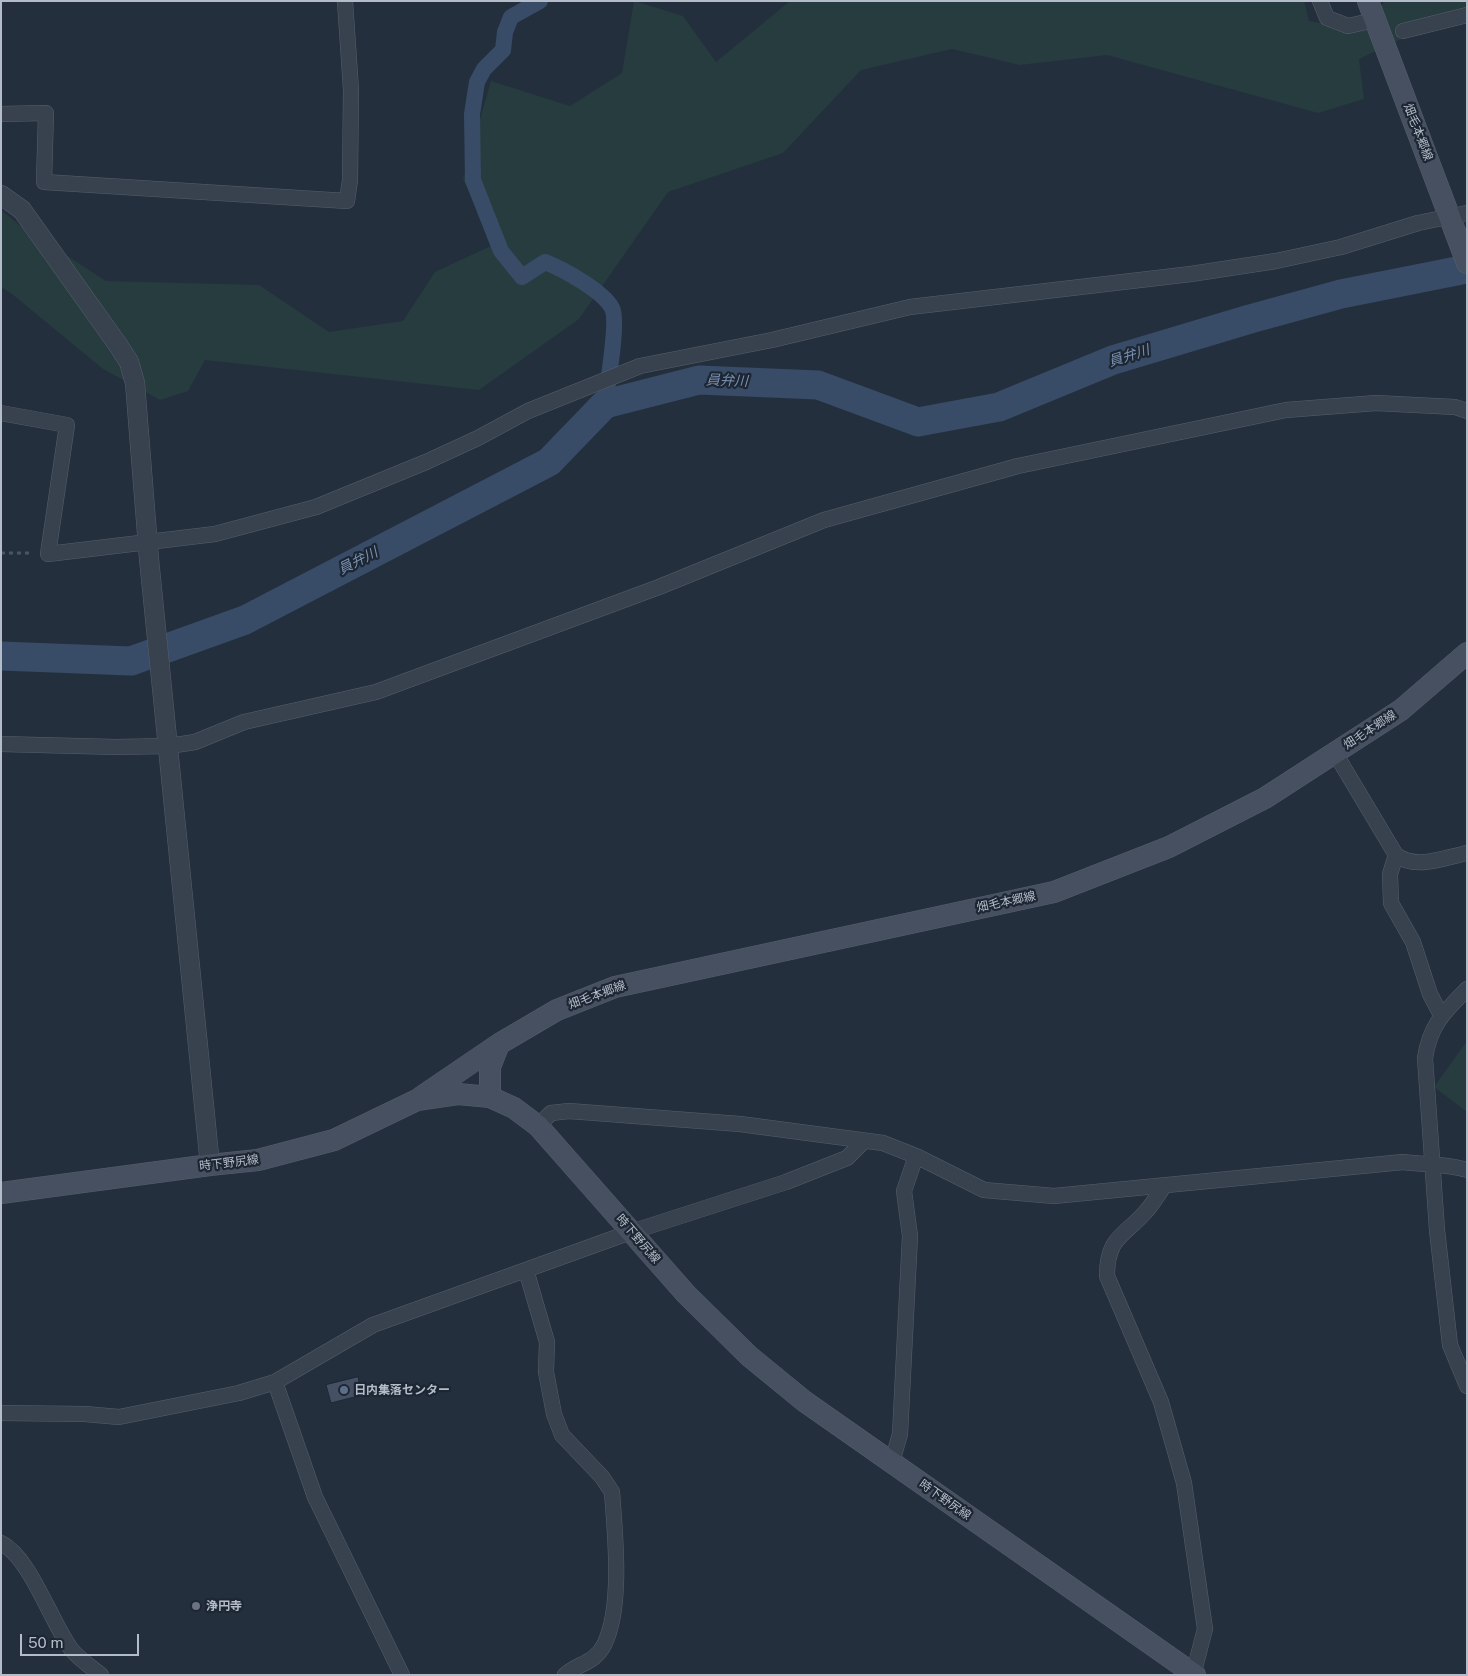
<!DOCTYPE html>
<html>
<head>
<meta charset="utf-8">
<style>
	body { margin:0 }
	#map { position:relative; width:1468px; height:1676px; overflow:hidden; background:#242f3e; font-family:"Public Sans",sans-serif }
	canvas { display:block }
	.frame { position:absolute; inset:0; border:2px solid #b4bcc9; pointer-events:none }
	.scale { position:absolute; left:20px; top:1634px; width:119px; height:22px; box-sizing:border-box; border:2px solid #b4bcc9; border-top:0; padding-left:6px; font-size:15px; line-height:18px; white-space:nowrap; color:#b4bcc9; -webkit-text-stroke:4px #1d2633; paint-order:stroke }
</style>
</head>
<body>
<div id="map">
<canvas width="1468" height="1676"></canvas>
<div class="frame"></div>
<div class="scale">50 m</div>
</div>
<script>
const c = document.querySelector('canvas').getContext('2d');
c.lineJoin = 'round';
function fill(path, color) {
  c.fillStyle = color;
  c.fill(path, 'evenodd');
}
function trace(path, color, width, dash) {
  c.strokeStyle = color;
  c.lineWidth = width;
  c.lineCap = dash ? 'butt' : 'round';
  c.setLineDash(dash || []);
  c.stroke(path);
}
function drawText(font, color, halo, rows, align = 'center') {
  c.font = font + ' "Public Sans","Noto Sans JP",sans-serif';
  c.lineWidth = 4.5;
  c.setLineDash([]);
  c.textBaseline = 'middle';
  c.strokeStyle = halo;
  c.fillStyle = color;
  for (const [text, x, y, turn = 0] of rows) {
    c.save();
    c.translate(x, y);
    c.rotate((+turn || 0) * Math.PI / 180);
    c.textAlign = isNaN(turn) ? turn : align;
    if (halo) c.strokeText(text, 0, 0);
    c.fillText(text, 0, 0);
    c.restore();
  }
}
fill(new Path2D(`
	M 634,1 L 683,16 L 716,62 L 790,1 L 1304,1 L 1309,21 L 1361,30 L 1385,1 L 1467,1 L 1467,8 L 1359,59 L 1364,99 L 1318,113 L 1107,55 L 1020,65 L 952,49 L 861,70 L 783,153 L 668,192 L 579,319 L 479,390 L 205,360 L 188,391 L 160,400 L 103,369 L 12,294 L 1,287 L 1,210 L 18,224 L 106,281 L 259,285 L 329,332 L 403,321 L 435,272 L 493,245 L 463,179 L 491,81 L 570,106 L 622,73 Z
	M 1467,1041 L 1467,1112 L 1434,1087 Z`), '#263c3f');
trace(new Path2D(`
	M 540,1 L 511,17 L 505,32 L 503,50 L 484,69 L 477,82 L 472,114 L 473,180 L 501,251 L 522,277 L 545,262 C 563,269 603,291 612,308 C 619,321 607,386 605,404`), '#394c67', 16);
trace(new Path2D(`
	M 1,656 L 131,661 L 245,620 L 549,462 L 605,404 L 699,380 L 818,385 L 918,422 L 999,407 L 1113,360 L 1250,319 L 1341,294 L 1467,269`), '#394c67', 29);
const building = new Path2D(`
	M 358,1377 L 362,1395 L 331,1403 L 326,1385 Z`);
fill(building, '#455162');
trace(building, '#1f2835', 1);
const minor = new Path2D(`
	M 1320,1 L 1327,18 L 1348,26 L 1375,20
	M 1403,31 L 1467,15
	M 1,114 L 46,113 L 44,182 L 347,201 L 350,180 L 351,90 L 345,1
	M 1,413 L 67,425 L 48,554 L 215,534 L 316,507 L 426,462 L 478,438 L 528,411 L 640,366 L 772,340 L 910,307 L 1191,274 L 1276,261 L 1341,247 L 1418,223 L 1467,213
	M 1,744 L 116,747 L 169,746 L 195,742 L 244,722 L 376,692 L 659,587 L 824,520 L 1018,466 L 1286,410 L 1376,403 L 1455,407 L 1467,411
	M 1335,753 L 1396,855 C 1416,870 1443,858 1467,853
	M 1396,855 L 1390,874 L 1391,903 L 1413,942 L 1430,994 L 1441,1015
	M 1467,989 C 1444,1012 1430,1025 1425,1058 L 1437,1230 L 1450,1345 L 1467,1386
	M 538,1126 L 551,1113 L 569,1111 L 740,1124 L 883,1143 L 916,1156 L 984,1190 L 1054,1196 L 1403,1162 C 1425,1165 1446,1163 1467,1170
	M 1164,1186 C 1159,1193 1154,1202 1148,1209 C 1126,1236 1107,1235 1107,1276 L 1161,1402 L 1184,1483 L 1205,1629 L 1193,1675
	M 526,1270 L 547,1342 L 546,1372 L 554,1414 L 562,1435 L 602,1477 L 612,1492 C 615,1534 623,1607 604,1645 C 594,1664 578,1663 565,1675
	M 275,1382 L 315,1497 L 402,1675
	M 1,1413 L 85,1414 L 119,1417 L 239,1393 L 275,1382 L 373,1325 L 631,1232 L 786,1182 L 847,1158 L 864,1141
	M 892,1462 L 900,1434 L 910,1236 L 904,1191 L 916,1156
	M 1,1543 C 30,1557 51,1622 71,1649 C 79,1659 91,1667 101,1675`);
const tertiary = new Path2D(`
	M 1,195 L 22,210 L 118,345 L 129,362 L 135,383 L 149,559 L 210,1165`);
const secondary = new Path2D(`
	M 1368,1 L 1467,263
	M 421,1097 L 499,1044
	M 490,1097 L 490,1067 L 499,1044 L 557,1010 L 615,987 L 1054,892 L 1169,847 L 1265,798 L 1401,710 L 1467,653
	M 1,1193 L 210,1165 L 258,1160 L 334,1140 L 417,1100 L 458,1094 L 490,1097 L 514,1108 L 538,1126 L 686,1294 L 749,1356 L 804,1401 L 1195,1675`);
trace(minor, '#565f6c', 16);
trace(tertiary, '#565f6c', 20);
trace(secondary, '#565f6c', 22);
trace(new Path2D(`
	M 1,553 L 33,553`), '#44595c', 3, [4, 4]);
trace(minor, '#38414e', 15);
trace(tertiary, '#38414e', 19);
trace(secondary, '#465061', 21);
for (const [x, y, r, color] of [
	[344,1390,5,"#5c6f8a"],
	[196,1606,5,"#6b7280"]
]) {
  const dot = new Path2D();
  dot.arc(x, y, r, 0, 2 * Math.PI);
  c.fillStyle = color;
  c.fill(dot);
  trace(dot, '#1d2633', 2);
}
drawText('12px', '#b4bcc9', '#1d2633', [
	["畑毛本郷線",1418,132,69],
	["畑毛本郷線",1370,730,-33],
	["畑毛本郷線",1006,902,-12],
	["畑毛本郷線",597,995,-20],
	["時下野尻線",229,1163,-7],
	["時下野尻線",638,1239,49],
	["時下野尻線",945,1500,35]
]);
drawText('bold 12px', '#b4bcc9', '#1d2633', [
	["日内集落センター",354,1390],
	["浄円寺",206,1606]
], 'left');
drawText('italic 14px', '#7c92b1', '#1d2633', [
	["員弁川",1129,356,-18],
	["員弁川",727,381,2],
	["員弁川",358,561,-27]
]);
</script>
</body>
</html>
